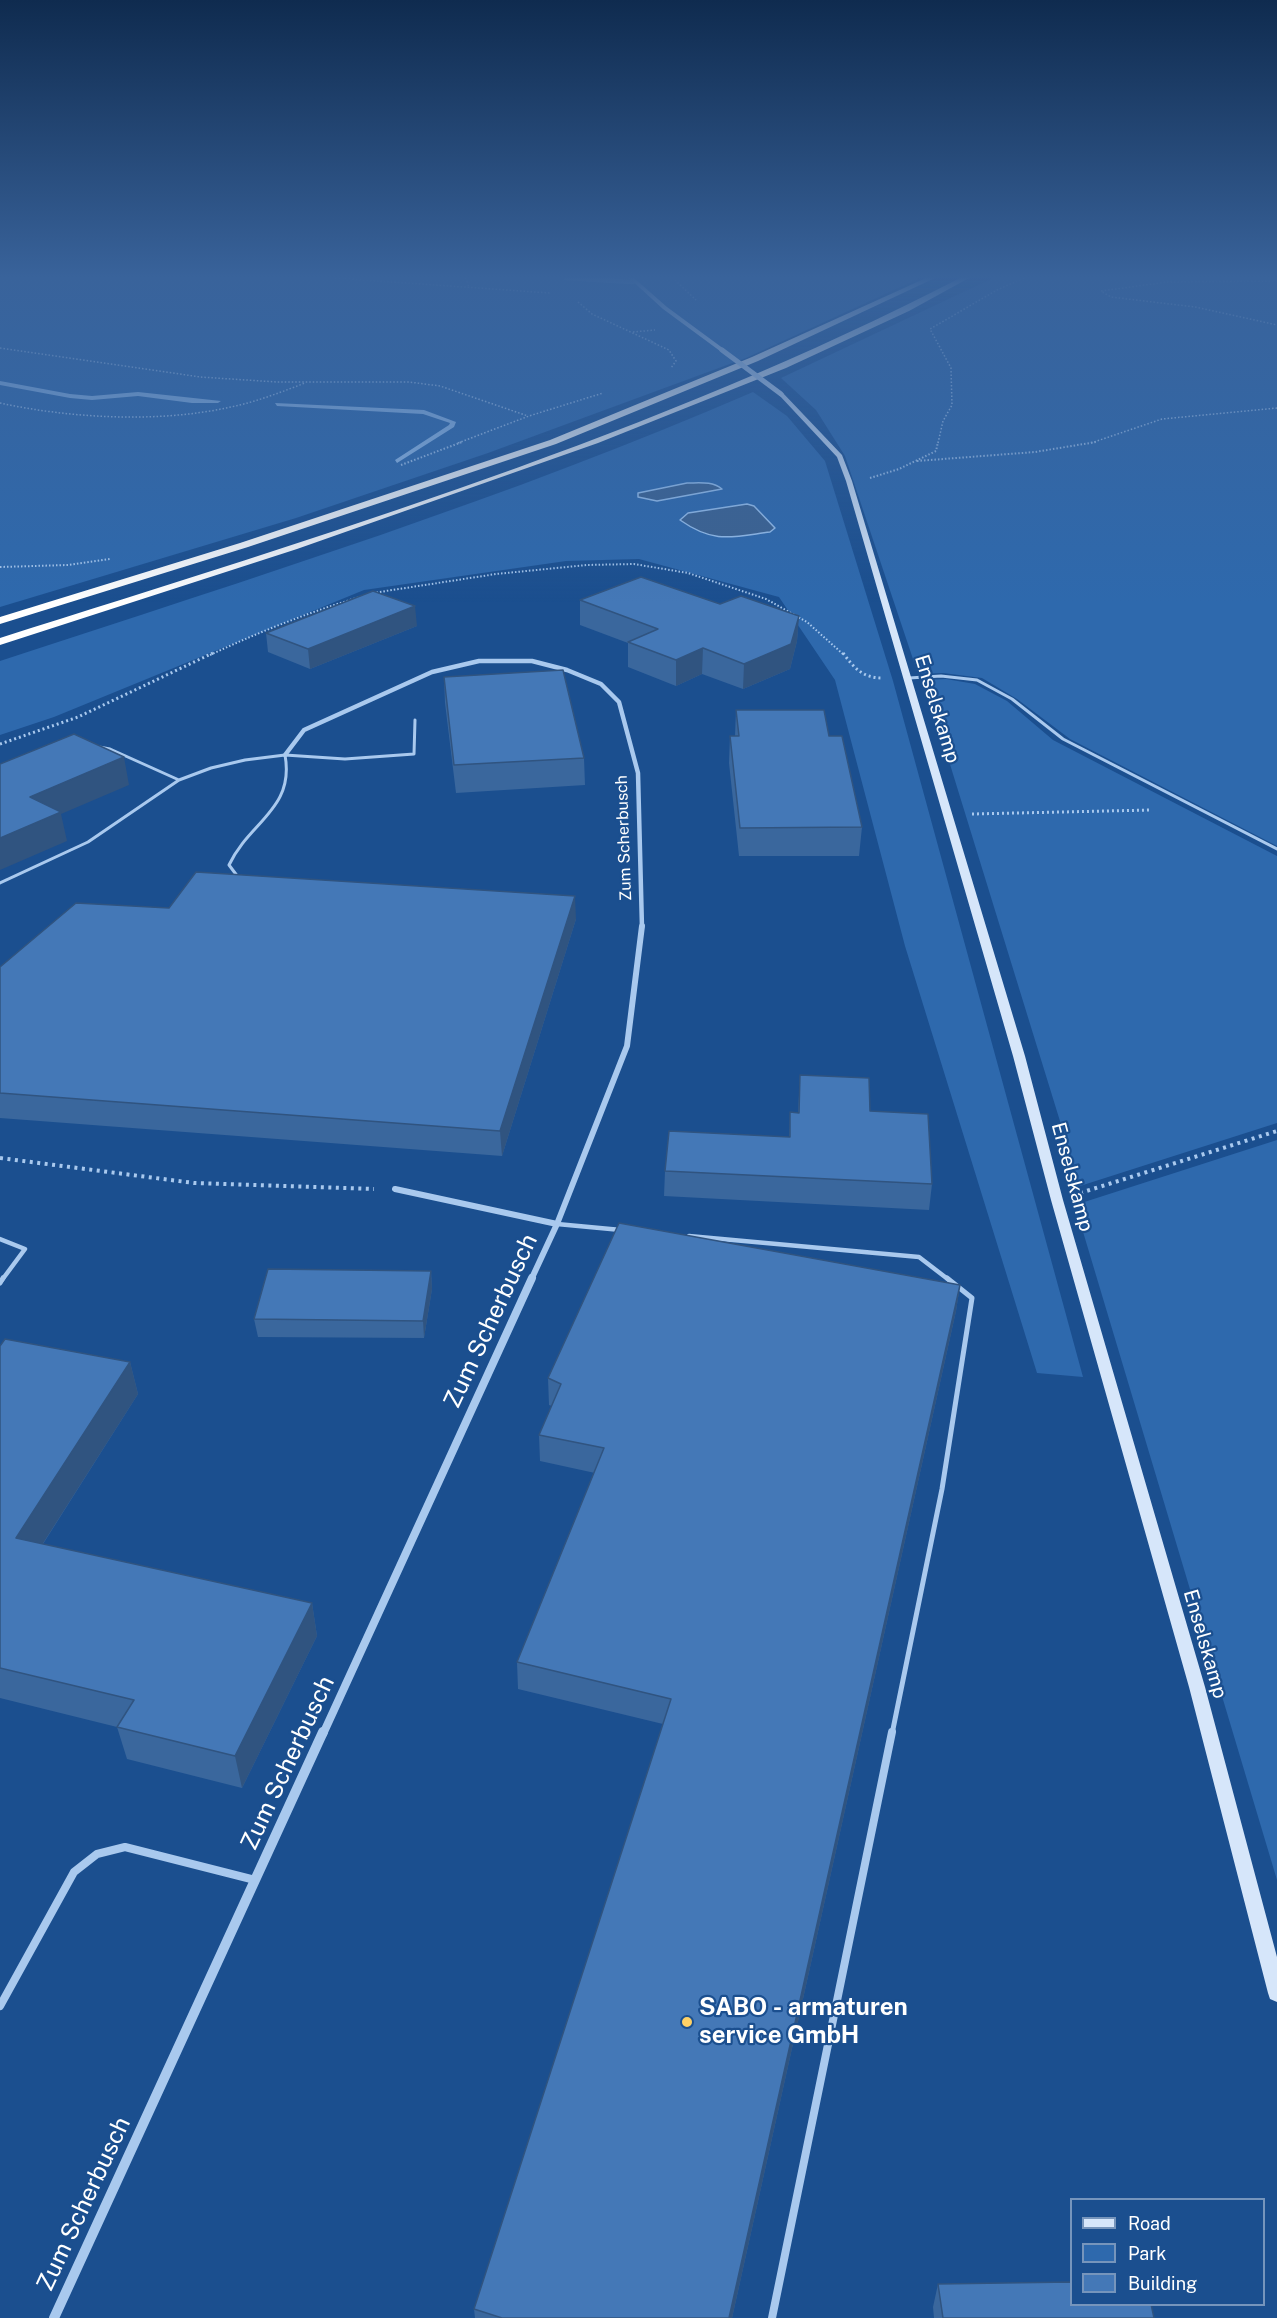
<!DOCTYPE html>
<html>
<head>
<meta charset="utf-8">
<style>
	body { margin:0 }
	#map { position:relative; width:1277px; height:2318px; overflow:hidden; background:#1b4f8f; font-family:"Public Sans",sans-serif }
	canvas { display:block }
	.legend { position:absolute; left:1070px; top:2198px; width:195px; height:108px; box-sizing:border-box; background:#1b4f8f; border:2px solid #7695bc; margin:0; padding:8px 10px; list-style:none; font-size:18px; color:#fff }
	.legend li { display:flex; align-items:center; gap:12px; height:30px }
	.legend b { width:30px; border:2px solid #7695bc }
</style>
</head>
<body>
<div id="map">
<canvas width="1277" height="2318"></canvas>
<ul class="legend">
<li><b style="height:8px;background:#d6e6fa"></b>Road</li>
<li><b style="height:16px;background:#2e69ad"></b>Park</li>
<li><b style="height:16px;background:#4478b7"></b>Building</li>
</ul>
</div>
<script>
const c = document.querySelector('canvas').getContext('2d');
c.lineJoin = 'round';
function fill(path, color) {
  c.fillStyle = color;
  c.fill(path, 'evenodd');
}
function trace(path, color, width, dash) {
  c.strokeStyle = color;
  c.lineWidth = width;
  c.lineCap = dash ? 'butt' : 'round';
  c.setLineDash(dash || []);
  c.stroke(path);
}
function drawText(font, color, halo, rows, align = 'center') {
  c.font = font + ' "Public Sans",sans-serif';
  c.lineWidth = 4.5;
  c.setLineDash([]);
  c.textBaseline = 'middle';
  c.strokeStyle = halo;
  c.fillStyle = color;
  for (const [text, x, y, turn = 0] of rows) {
    c.save();
    c.translate(x, y);
    c.rotate((+turn || 0) * Math.PI / 180);
    c.textAlign = isNaN(turn) ? turn : align;
    if (halo) c.strokeText(text, 0, 0);
    c.fillText(text, 0, 0);
    c.restore();
  }
}
fill(new Path2D(`
	M 0,278 L 920,278 L 746,358 L 488,453 L 296,518 L 0,607 Z
	M 993,278 L 1277,278 L 1277,846 L 1070,739 L 1017,699 L 982,678 L 943,673 L 918,674 L 845,456 L 816,410 L 781,378 Z
	M 753,392 L 787,416 L 825,461 L 893,681 L 1083,1377 L 1037,1373 L 905,946 L 835,680 L 779,597 L 639,559 L 566,561 L 364,590 L 54,717 L 0,735 L 0,661 C 253,578 509,498 753,392 Z
	M 946,679 L 975,684 L 1007,701 L 1053,740 L 1277,856 L 1277,1123 L 1080,1186 L 924,680 Z
	M 1277,1140 L 1277,1880 L 1075,1205 Z`), '#2e69ad');
const water = new Path2D(`
	M 687,483 C 700,483 712,481 722,489 L 657,501 L 638,497 L 638,493 Z
	M 747,504 L 754,506 L 775,528 L 770,532 C 732,537 714,544 680,520 L 688,513 Z`);
fill(water, '#3c6290');
trace(water, '#9cc4f0', 1.5);
fill(new Path2D(`
	M 0,381 L 70,394 L 92,396 L 138,392 L 221,401 L 218,403 L 192,403 L 138,396 L 92,400 L 70,398 L 0,385 Z
	M 275,403 L 424,410 L 456,422 L 454,427 L 397,463 L 395,460 L 449,425 L 450,423 L 423,414 L 277,406 Z`), '#9cc4f0');
trace(new Path2D(`
	M 335,278 L 550,293
	M 466,278 L 469,288
	M 675,280 L 696,300
	M 1277,281 L 1167,282 L 1101,291 L 1111,297 L 1195,307 L 1277,325
	M 578,302 L 592,314 L 669,350 L 676,361 L 671,368
	M 633,332 L 655,330
	M 0,348 L 200,377 L 277,382 L 409,382 L 440,386 L 528,416
	M 0,403 C 69,418 156,423 226,408 C 253,403 279,393 305,383
	M 458,443 L 529,416 L 603,393
	M 938,443 L 943,421 L 952,405 L 951,368 L 930,329 L 997,290 L 1024,278
	M 1091,443 L 1162,419 L 1277,408`), '#a9c9ee', 1.5, [1.5, 2]);
trace(new Path2D(`
	M 917,461 L 1035,452 L 1096,442
	M 401,465 L 462,442
	M 870,478 L 899,469 L 936,451 L 938,442
	M 0,567 L 68,565 L 110,559
	M 373,593 L 496,574 L 587,565 L 634,564 L 688,573 L 766,599 L 807,622 L 844,655
	M 210,655 C 259,632 309,612 360,597`), '#a9c9ee', 2, [1.5, 2]);
trace(new Path2D(`
	M 843,653 C 854,668 863,678 882,678
	M 0,744 L 78,717 L 213,653
	M 972,814 L 1151,810`), '#a9c9ee', 3, [2, 3]);
trace(new Path2D(`
	M 0,1158 L 194,1183 L 374,1189
	M 1080,1193 L 1277,1131`), '#a9c9ee', 4, [3, 4.5]);
trace(new Path2D(`
	M 909,678 L 941,676 L 977,680 L 1012,699 L 1063,739 L 1277,849
	M 99,747 L 110,749 L 179,780
	M 238,877 L 229,865 C 249,822 295,809 285,755
	M 0,883 L 88,842 L 179,780 L 211,768 L 245,760 L 285,755 L 345,759 L 414,754 L 415,720`), '#a9c9ee', 3);
trace(new Path2D(`
	M 557,1224 L 621,1230
	M 689,1236 L 919,1257 L 949,1280
	M 0,1239 L 25,1249 L 2,1280`), '#a9c9ee', 4.5);
trace(new Path2D(`
	M 0,1283 L 3,1278
	M 892,1734 L 942,1489 L 972,1298 L 947,1278`), '#a9c9ee', 5);
trace(new Path2D(`
	M 0,2006 L 74,1872 L 97,1854 L 125,1847 L 255,1880
	M 772,2318 L 892,1732`), '#a9c9ee', 8);
trace(new Path2D(`
	M 285,755 L 304,730 L 432,672 L 479,661 L 532,661 L 567,670 L 601,684 L 619,702 L 638,773 L 642,928`), '#a9c9ee', 4.5);
trace(new Path2D(`
	M 395,1189 L 557,1224
	M 531,1280 L 557,1224 L 627,1046 L 642,926`), '#a9c9ee', 6);
trace(new Path2D(`
	M 323,1734 L 532,1278`), '#a9c9ee', 8);
trace(new Path2D(`
	M 54,2318 L 323,1732`), '#a9c9ee', 10);
trace(new Path2D(`
	M 566,278 L 633,282`), '#a9c9ee', 4.5);
fill(new Path2D(`
	M 629,278 L 634,278 L 667,307 L 724,349 L 724,351 L 720,351 L 663,309 Z
	M 779,393 L 783,393 L 842,455 L 852,481 L 1025,1056 L 1063,1200 L 1205,1687 L 1277,1957 L 1277,2002 L 1270,1999 L 1268,1993 L 1189,1687 L 1051,1200 L 1013,1056 L 846,481 L 837,457 L 779,395 Z`), '#d6e6fa');
fill(new Path2D(`
	M 926,278 L 935,278 L 758,361 L 556,444 L 248,547 L 0,624 L 0,617 L 240,543 L 550,440 L 752,357 Z
	M 960,278 L 969,278 L 909,311 L 786,368 L 598,443 L 297,549 L 0,645 L 0,638 C 325,535 656,435 960,278 Z`), '#fff');
trace(new Path2D(`
	M 722,350 L 781,394`), '#d6e6fa', 5);
fill(new Path2D(`
	M 580,600 L 720,604 L 799,616 L 797,641 L 790,669 L 743,689 L 702,674 L 676,686 L 628,667 L 628,643 L 580,625 Z
	M 417,626 L 310,669 L 268,652 L 266,633 Z
	M 444,677 L 584,758 L 585,785 L 456,793 L 445,703 Z
	M 736,710 L 829,736 L 862,827 L 859,856 L 739,856 L 729,763 L 730,736 L 735,736 Z
	M 169,908 L 576,919 L 502,1156 L 0,1118 L 0,967 Z
	M 800,1075 L 870,1111 L 932,1184 L 929,1210 L 664,1196 L 665,1171 L 789,1137 L 790,1112 L 798,1113 Z
	M 431,1271 L 432,1289 L 424,1338 L 258,1337 L 254,1319 Z
	M 960,1285 L 956,1311 L 732,2318 L 475,2318 L 474,2309 L 663,1724 L 518,1689 L 517,1662 L 595,1473 L 540,1461 L 539,1435 L 552,1406 L 549,1405 L 548,1378 Z
	M 0,1346 L 130,1362 L 138,1394 L 43,1544 L 312,1603 L 317,1636 L 242,1788 L 127,1759 L 117,1727 L 0,1698 Z
	M 938,2284 L 1154,2318 L 934,2318 L 933,2307 Z`), '#3a679d');
fill(new Path2D(`
	M 415,606 L 417,626 L 310,669 L 308,649 Z
	M 799,616 L 797,641 L 790,669 L 743,689 L 744,664 Z
	M 703,648 L 702,674 L 676,686 L 676,660 Z
	M 124,757 L 129,785 L 61,814 L 67,841 L 0,870 L 0,838 L 30,797 Z
	M 575,896 L 576,919 L 502,1156 L 500,1131 Z
	M 431,1271 L 432,1289 L 424,1338 L 423,1321 Z
	M 960,1285 L 956,1311 L 732,2318 L 729,2318 Z
	M 130,1362 L 138,1394 L 26,1570 L 16,1538 Z
	M 312,1603 L 317,1636 L 242,1788 L 235,1756 Z`), '#305480');
const building = new Path2D(`
	M 641,577 L 720,604 L 741,596 L 799,616 L 791,644 L 744,664 L 703,648 L 676,660 L 628,642 L 658,629 L 580,600 Z
	M 373,591 L 415,606 L 308,649 L 266,633 Z
	M 563,670 L 584,758 L 454,765 L 444,677 Z
	M 736,710 L 824,710 L 829,736 L 842,736 L 862,827 L 740,828 L 730,736 L 739,736 Z
	M 74,734 L 124,757 L 30,797 L 61,812 L 0,838 L 0,764 Z
	M 196,872 L 575,896 L 500,1131 L 0,1093 L 0,967 L 76,903 L 169,908 Z
	M 800,1075 L 869,1078 L 870,1111 L 928,1114 L 932,1184 L 665,1171 L 669,1131 L 790,1137 L 790,1112 L 799,1113 Z
	M 619,1223 L 960,1285 L 729,2318 L 502,2318 L 474,2309 L 671,1699 L 517,1662 L 604,1448 L 539,1435 L 561,1384 L 548,1378 Z
	M 268,1269 L 431,1271 L 423,1321 L 254,1319 Z
	M 5,1339 L 130,1362 L 16,1538 L 312,1603 L 235,1756 L 117,1727 L 134,1700 L 0,1668 L 0,1346 Z
	M 1071,2282 L 1071,2304 L 1151,2304 L 1154,2318 L 943,2318 L 938,2284 Z`);
fill(building, '#4478b7');
trace(building, '#305480', 1.5);
const sky = c.createLinearGradient(0, 0, 0, 603);
sky.addColorStop(0, '#0f2b4f');
sky.addColorStop(0.46, '#39639b');
sky.addColorStop(1, '#39639b00');
c.fillStyle = sky;
c.fillRect(0, 0, 1277, 603);
for (const [x, y, r, color] of [
	[687,2022,6,"#ffd166"]
]) {
  const dot = new Path2D();
  dot.arc(x, y, r, 0, 2 * Math.PI);
  c.fillStyle = color;
  c.fill(dot);
  trace(dot, '#1b4f8f', 2);
}
drawText('16px', '#fff', '#1b4f8f', [
	["Zum Scherbusch",624,838,-92]
]);
drawText('20px', '#fff', '#1b4f8f', [
	["Enselskamp",937,709,73],
	["Enselskamp",1072,1177,75],
	["Enselskamp",1205,1644,74]
]);
drawText('24px', '#fff', '#1b4f8f', [
	["Zum Scherbusch",491,1321,-65],
	["Zum Scherbusch",288,1763,-65],
	["Zum Scherbusch",84,2204,-65]
]);
drawText('bold 24px', '#fff', '#1b4f8f', [
	["SABO - armaturen",699,2008],
	["service GmbH",699,2036]
], 'left');
</script>
</body>
</html>
